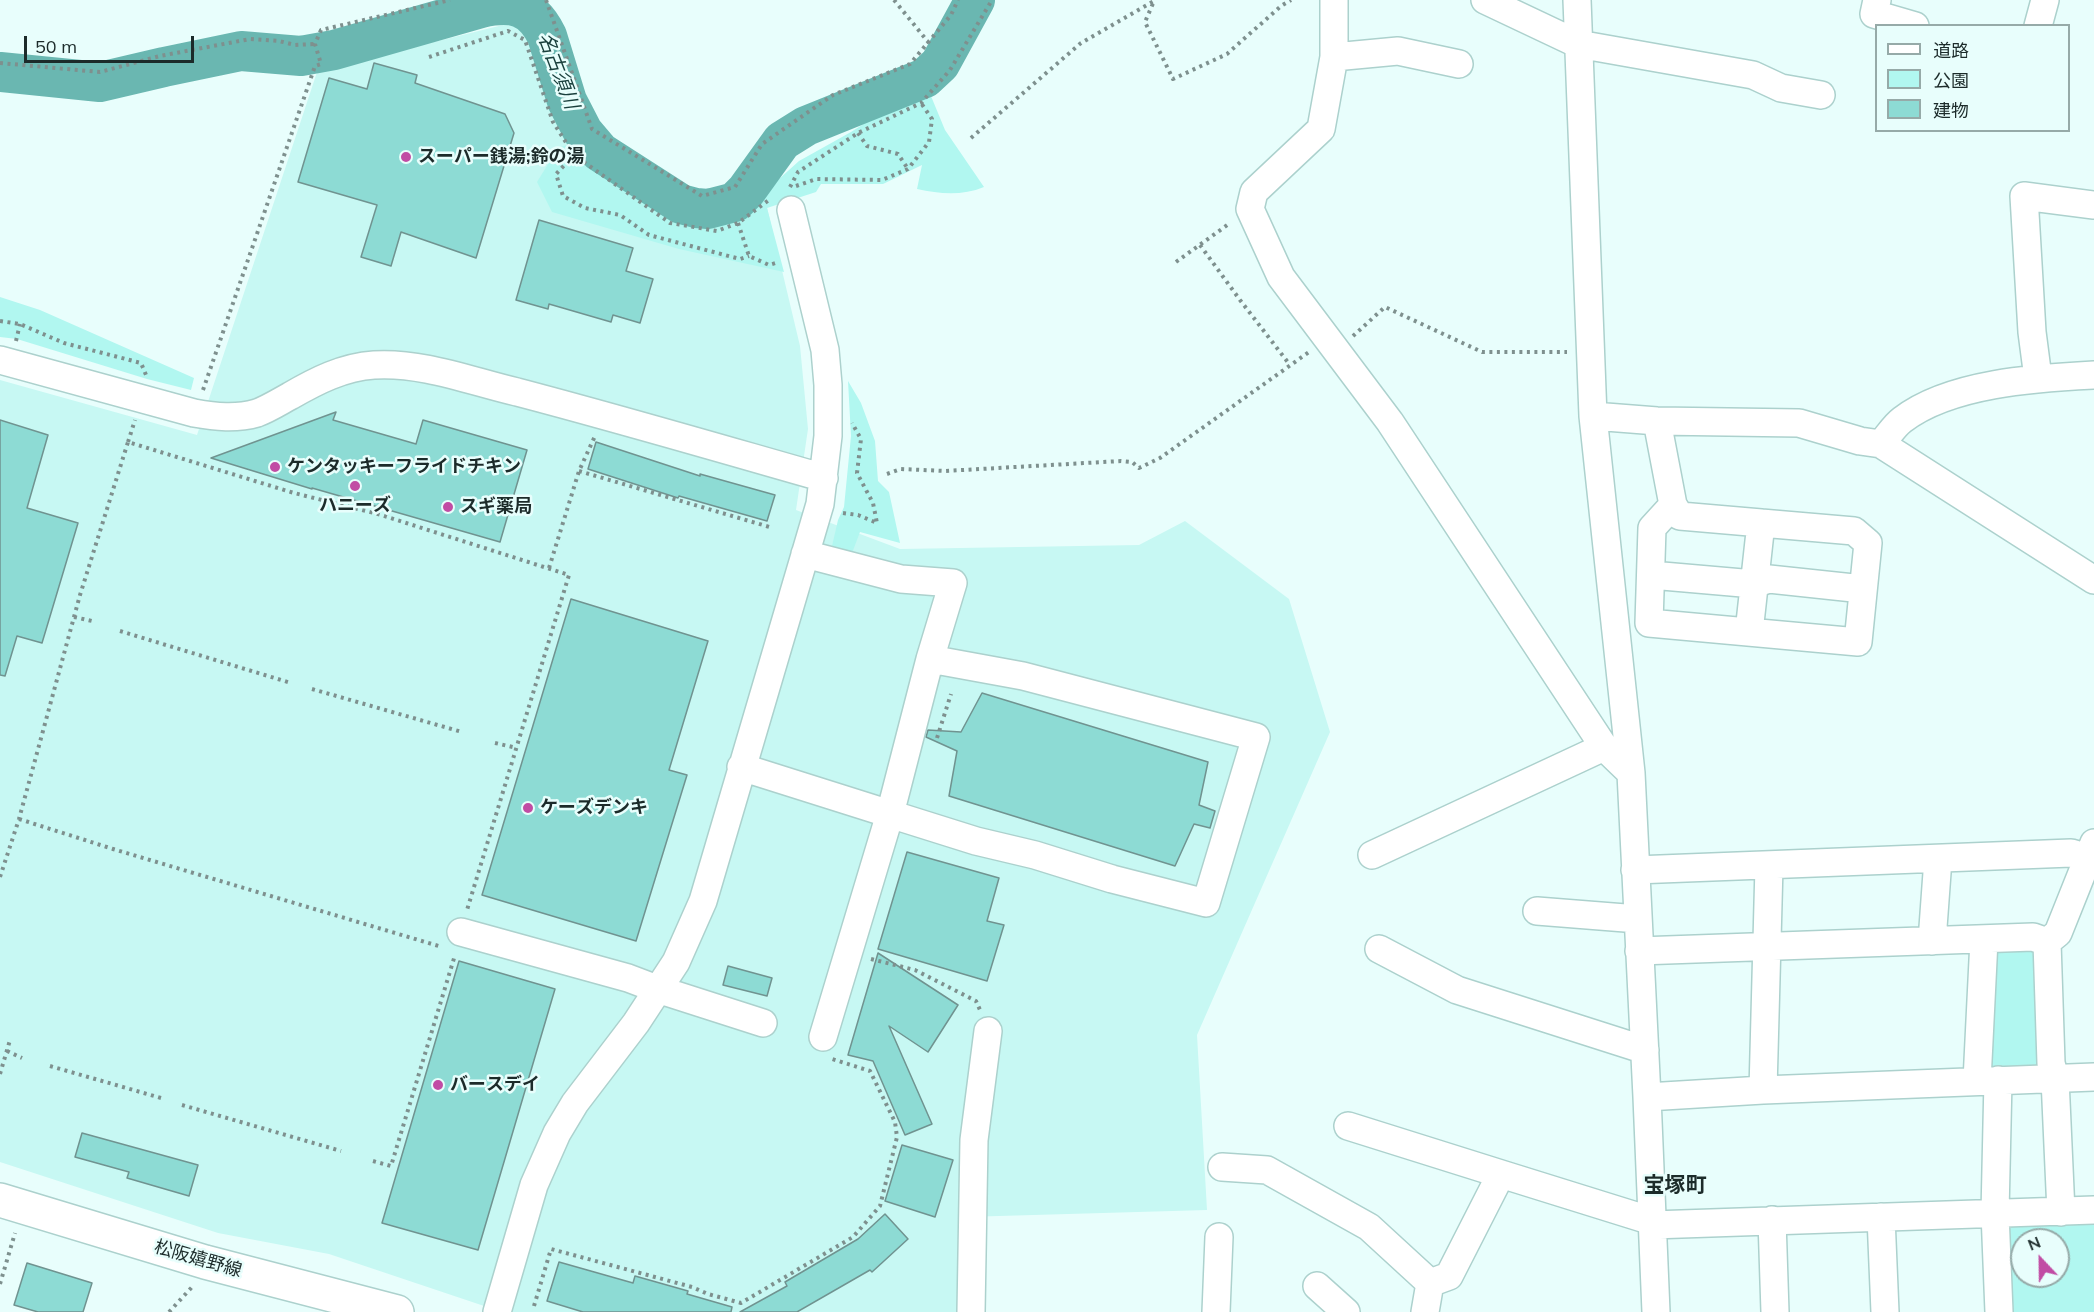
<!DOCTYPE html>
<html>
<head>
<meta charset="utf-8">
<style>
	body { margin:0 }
	#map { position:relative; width:2094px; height:1312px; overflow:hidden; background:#e8fefc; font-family:Mulish,"Noto Sans JP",sans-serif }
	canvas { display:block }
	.legend { position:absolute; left:1875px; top:24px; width:195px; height:108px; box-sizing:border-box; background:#e8fefc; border:2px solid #96aaa8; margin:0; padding:8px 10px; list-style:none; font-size:18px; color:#1c2b2a }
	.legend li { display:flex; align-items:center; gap:12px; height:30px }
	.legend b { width:30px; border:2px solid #96aaa8 }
	.north { position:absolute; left:2010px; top:1228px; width:60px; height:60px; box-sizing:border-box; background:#e8fefc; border:2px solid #96aaa8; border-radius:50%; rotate:338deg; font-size:16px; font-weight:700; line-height:24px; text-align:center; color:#1c2b2a }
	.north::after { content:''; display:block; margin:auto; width:21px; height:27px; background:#c14ca4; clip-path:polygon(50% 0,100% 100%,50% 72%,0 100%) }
	.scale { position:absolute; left:24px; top:36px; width:170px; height:27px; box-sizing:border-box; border:3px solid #1c2b2a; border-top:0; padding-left:8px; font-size:18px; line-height:21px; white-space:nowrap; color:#1c2b2a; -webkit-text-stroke:4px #e8fefc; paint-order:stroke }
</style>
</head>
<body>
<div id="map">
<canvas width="2094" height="1312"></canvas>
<ul class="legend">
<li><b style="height:8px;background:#fff"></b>道路</li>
<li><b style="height:16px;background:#b1f7f0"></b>公園</li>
<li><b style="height:16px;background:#8ddbd4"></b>建物</li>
</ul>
<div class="north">N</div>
<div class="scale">50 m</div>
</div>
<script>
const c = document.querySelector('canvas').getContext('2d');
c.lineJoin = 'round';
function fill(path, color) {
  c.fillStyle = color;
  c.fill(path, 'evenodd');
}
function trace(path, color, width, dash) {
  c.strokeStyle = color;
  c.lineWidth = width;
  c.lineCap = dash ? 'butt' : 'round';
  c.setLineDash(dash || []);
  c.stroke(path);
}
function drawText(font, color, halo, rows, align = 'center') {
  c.font = font + ' Mulish,"Noto Sans JP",sans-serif';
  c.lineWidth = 5;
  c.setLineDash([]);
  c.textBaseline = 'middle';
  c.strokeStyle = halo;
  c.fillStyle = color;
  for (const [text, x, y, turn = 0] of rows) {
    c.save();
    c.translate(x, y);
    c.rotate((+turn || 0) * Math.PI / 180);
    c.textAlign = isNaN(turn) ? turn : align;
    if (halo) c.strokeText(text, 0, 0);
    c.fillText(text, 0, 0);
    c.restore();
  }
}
fill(new Path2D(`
	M 511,23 L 528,29 L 576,143 L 673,217 L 717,223 L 765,199 L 800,346 L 808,429 L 796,510 L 900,549 L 1139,545 L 1185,521 L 1289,599 L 1330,732 L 1197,1035 L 1207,1210 L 964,1217 L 961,1312 L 502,1312 L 329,1254 L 218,1233 L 0,1162 L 0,380 L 197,435 L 319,66 L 438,41 Z`), '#c7f8f3');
fill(new Path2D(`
	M 926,84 L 945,130 L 984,187 C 962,196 940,194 917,189 L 922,165 L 883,184 L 821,184 L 816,192 L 767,208 L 784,272 L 679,249 L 552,212 L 537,182 L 558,148 L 577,142 L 667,214 L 714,224 L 739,215 L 799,161 L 851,132 Z
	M 0,297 L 40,310 L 194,378 L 191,390 L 147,379 L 17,339 L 0,337 Z
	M 848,381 L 861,403 L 875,441 L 878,481 L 889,492 L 900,543 L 860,532 L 852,553 L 832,546 L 838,520 L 844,507 L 851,436 Z
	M 1997,947 L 2031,949 L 2037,956 L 2040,1058 L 2035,1068 L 1994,1070 L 1984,1063 Z
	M 2094,1222 L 2094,1312 L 2007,1312 L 2005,1232 L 2015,1225 ZM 2022,1240 L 2058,1240 L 2058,1276 L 2022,1276 Z`), '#b1f7f0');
trace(new Path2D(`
	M 0,72 L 100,82 L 164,67 L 241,51 L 301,56 L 334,50 L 481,8 C 512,1 532,5 547,36 L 567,101 L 583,132 L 600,152 L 681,204 L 696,208 L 708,209 L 735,202 L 746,191 L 782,141 L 806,126 L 925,78 L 940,64 L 975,0`), '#6ab7b1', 40);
const building = new Path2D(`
	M 374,63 L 417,75 L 415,83 L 505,114 L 514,133 L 476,258 L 401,232 L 391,266 L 361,257 L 377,205 L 298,182 L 329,78 L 367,89 Z
	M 539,220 L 633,248 L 626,271 L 653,279 L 640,323 L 613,315 L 611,322 L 549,304 L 548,309 L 516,300 Z
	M 336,412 L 333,420 L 416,444 L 423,420 L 527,450 L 500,542 L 312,488 L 312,489 L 211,458 Z
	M 0,420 L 48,435 L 27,508 L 78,523 L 42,643 L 17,636 L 5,676 L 0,675 Z
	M 596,442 L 700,476 L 700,474 L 775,495 L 767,521 L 679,496 L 678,498 L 588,469 Z
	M 571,599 L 708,641 L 669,770 L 687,775 L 636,941 L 482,895 Z
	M 982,693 L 1208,762 L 1199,805 L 1215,811 L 1210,828 L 1194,824 L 1175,866 L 949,796 L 957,751 L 926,737 L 928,730 L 961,732 Z
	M 907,852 L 999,878 L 987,921 L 1004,925 L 987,981 L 878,949 Z
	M 878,953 L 958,1005 L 928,1052 L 889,1026 L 932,1124 L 905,1135 L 873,1061 L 848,1055 Z
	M 459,961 L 555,989 L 478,1250 L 382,1223 Z
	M 728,966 L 772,978 L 767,996 L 723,985 Z
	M 82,1133 L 198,1165 L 189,1196 L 127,1178 L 129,1172 L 75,1157 Z
	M 902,1145 L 953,1160 L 935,1217 L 885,1201 Z
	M 885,1214 L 908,1239 L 872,1272 L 870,1270 L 797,1312 L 740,1312 L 787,1286 L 785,1282 L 858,1239 Z
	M 559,1262 L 633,1283 L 635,1276 L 688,1291 L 687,1294 L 732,1307 L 731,1312 L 583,1312 L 547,1301 Z
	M 27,1263 L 92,1283 L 83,1312 L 38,1312 L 14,1305 Z`);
fill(building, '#8ddbd4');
trace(building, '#709390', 1.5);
const minor = new Path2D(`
	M 1334,0 L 1334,57 L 1321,129 L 1254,192 L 1250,209 L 1281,277 L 1390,422 L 1604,747 L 1631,773
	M 1485,0 L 1578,44 L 1753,75 L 1781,88 L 1821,95
	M 1577,0 L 1593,416 L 1631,773 L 1647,1097 L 1656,1312
	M 1877,0 L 1874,14 L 1915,26
	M 2038,26 L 2045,0
	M 1334,57 L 1398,51 L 1459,64
	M 0,360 L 194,413 C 216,417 236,419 257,413 C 268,409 279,402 290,396 C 316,381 343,367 374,365 C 423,362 470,381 517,392 C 620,419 722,449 824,478
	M 2038,378 L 2032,332 L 2024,196 L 2094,205
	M 1593,416 L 1657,421 L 1799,423 L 1860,441 L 1881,444 L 2094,580
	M 1657,421 L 1673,505 L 1680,516 L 1854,531 L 1868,543 L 1858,642 L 1649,623 L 1652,528 L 1673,505
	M 1881,444 C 1888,436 1894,426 1902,420 C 1950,383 2036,378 2094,375
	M 805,554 L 901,579 L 953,583 L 930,659 L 1023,676 L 1256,737 L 1206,903 L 1112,879 L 1035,855 L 976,841 L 890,814 L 930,659
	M 1651,575 L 1754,584 L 1769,579 L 1863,589
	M 1749,632 L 1761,523
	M 741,767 L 890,814 L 823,1037
	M 1372,855 L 1604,747
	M 1635,870 L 2071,853 L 2088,858
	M 1537,911 L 1638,919
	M 461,932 L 628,978 L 657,989 L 763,1023
	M 1932,941 L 1938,859
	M 1379,949 L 1457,990 L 1645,1050
	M 1639,951 L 2033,937 L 2047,942
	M 1998,1080 L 1995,1213 L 1999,1312
	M 1977,1081 L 1984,940
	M 1763,1090 L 1769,866
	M 1647,1097 L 1763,1090 L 2094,1077
	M 1348,1126 L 1501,1174
	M 1222,1167 L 1267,1170 L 1369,1227 L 1430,1283
	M 2061,1212 L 2055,1079 L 2051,1063 L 2047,942 L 2058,933 L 2094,843
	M 1881,1217 L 1885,1312
	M 1772,1220 L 1775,1312
	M 1652,1225 L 2094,1210
	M 1317,1286 L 1346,1312
	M 497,1312 L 534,1185 L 557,1133 L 575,1103 L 636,1023 L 676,962 L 703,901 L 820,504 L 828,436 L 828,385 L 825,350 L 791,210
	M 971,1312 L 974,1140 L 988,1031
	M 1216,1312 L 1219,1237
	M 1425,1312 L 1430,1283 L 1449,1276 L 1501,1174 L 1652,1221`);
const major = new Path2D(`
	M 0,1200 L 205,1262 L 397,1312`);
trace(minor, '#acd1cd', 30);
trace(major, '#acd1cd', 36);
trace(new Path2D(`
	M 546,0 L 592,129 L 702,196 L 735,187 L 762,144 L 833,95 L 910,64 L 951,15 L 958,0
	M 894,0 L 929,43
	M 429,57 L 508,31 L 525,40 L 553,122 L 574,155 L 670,223 L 717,231 L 738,223 L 769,200
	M 0,63 L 100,72 L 160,56 L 250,39 L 279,41 L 295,45 L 315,44
	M 858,133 L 867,146 L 898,154 L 908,169
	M 971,138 L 1081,43 L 1154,1 L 1145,22 L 1173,79 L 1227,54 L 1281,6 L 1291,0
	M 574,155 L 556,174 L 563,196 L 585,208 L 620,215 L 649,235 L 740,259 L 749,256
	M 796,186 L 816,179 L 882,180 L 908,169 L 929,142 L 932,119 L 921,103
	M 790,187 L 798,172 L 858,133 L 921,103 L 950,70 L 992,0
	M 738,223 L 749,256 L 769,265 L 779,262
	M 1200,245 L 1240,300 L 1290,365
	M 1176,262 L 1230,223
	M 0,321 L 20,324 L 64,343 L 141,363 L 146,375
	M 1353,336 L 1385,307 L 1482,352 L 1567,352
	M 16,341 L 20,324
	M 203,390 L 315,66 L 321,64 L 315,44 L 321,30 L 450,0
	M 128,442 L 135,420
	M 579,471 L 773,528
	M 887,474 L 901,469 L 945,471 L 1121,461 L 1132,462 L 1139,468 L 1160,458 L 1309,352
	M 843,513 L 858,515 L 877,523 L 873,503 L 857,473 L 861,439 L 852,423
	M 549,568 L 579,471 L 595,436
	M 74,617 L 92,621
	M 120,631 L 291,683
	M 312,689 L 462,732
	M 937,738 L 951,694
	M 495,743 L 517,748
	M 19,819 L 113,849 L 442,947
	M 0,877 L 19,819 L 80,595 L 128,442 L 294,493 L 378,514 L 569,575 L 467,910
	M 871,959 L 915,970 L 976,1001 L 980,1010
	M 7,1051 L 22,1058
	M 50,1066 L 161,1098
	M 0,1074 L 10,1040
	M 182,1105 L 341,1151
	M 373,1161 L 391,1166 L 455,955
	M 0,1284 L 15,1233
	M 534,1306 L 551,1249 L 692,1287 L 708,1294 L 741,1303 L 853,1237 L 880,1206 L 897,1137 L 895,1122 L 870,1071 L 832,1059
	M 169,1312 L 193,1286`), '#7e908e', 4, [3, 4.5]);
trace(minor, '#fff', 27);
trace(major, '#fff', 33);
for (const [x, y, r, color] of [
	[406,157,6,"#c14ca4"],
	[275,467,6,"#c14ca4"],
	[355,486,6,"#c14ca4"],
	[448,507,6,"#c14ca4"],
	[528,808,6,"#c14ca4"],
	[438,1085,6,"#c14ca4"]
]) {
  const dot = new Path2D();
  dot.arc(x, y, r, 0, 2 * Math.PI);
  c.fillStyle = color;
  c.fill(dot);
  trace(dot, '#e8fefc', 2);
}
drawText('bold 18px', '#1c2b2a', '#e8fefc', [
	["スーパー銭湯;鈴の湯",418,157],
	["ケンタッキーフライドチキン",287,467],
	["ハニーズ",355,506,"center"],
	["スギ薬局",460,507],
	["ケーズデンキ",540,808],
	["バースデイ",450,1085]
], 'left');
drawText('18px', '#1c2b2a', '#e8fefc', [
	["松阪嬉野線",198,1259,16]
]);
drawText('italic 20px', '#193f3c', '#e8fefc', [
	["名古須川",558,71,69]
]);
drawText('bold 21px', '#1c2b2a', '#e8fefc', [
	["宝塚町",1675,1186]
]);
</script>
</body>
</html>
